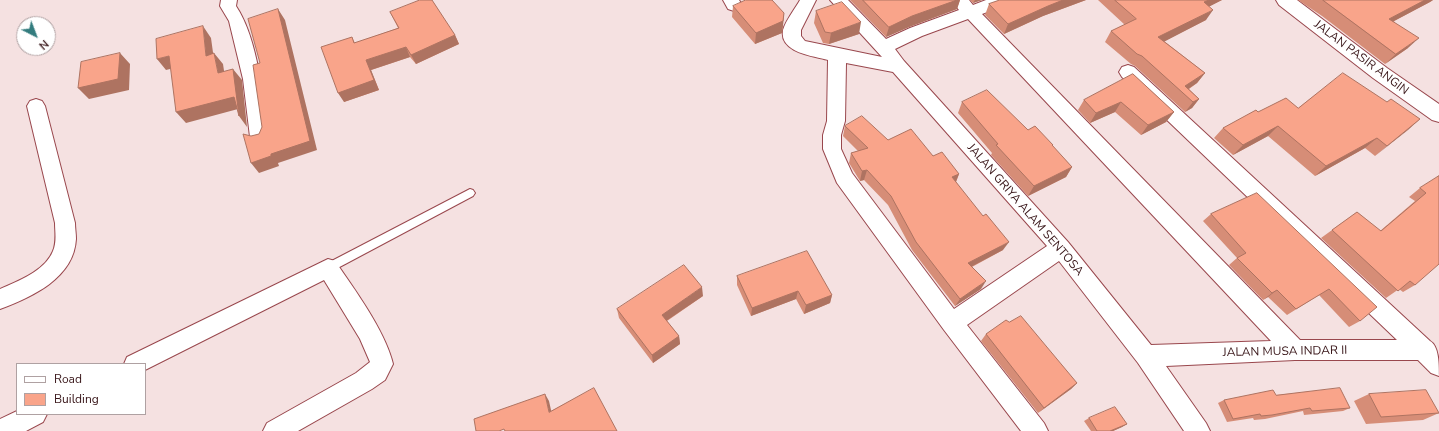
<!DOCTYPE html>
<html>
<head>
<meta charset="utf-8">
<style>
	body { margin:0 }
	#map { position:relative; width:1439px; height:431px; overflow:hidden; background:#f5e1e1; font-family:"Nunito Sans",sans-serif }
	canvas { display:block }
	.legend { position:absolute; left:16px; top:363px; width:130px; height:52px; box-sizing:border-box; background:#fff; border:1px solid #afa1a2; margin:0; padding:5px 7px; list-style:none; font-size:12px; color:#371417 }
	.legend li { display:flex; align-items:center; gap:8px; height:20px }
	.legend b { width:20px; border:1px solid #afa1a2 }
	.north { position:absolute; left:16px; top:16px; width:40px; height:40px; box-sizing:border-box; background:#fff; border:1px solid #afa1a2; border-radius:50%; rotate:138deg; font-size:11px; font-weight:700; line-height:16px; text-align:center; color:#371417 }
	.north::after { content:''; display:block; margin:auto; width:14px; height:18px; background:#337c7e; clip-path:polygon(50% 0,100% 100%,50% 72%,0 100%) }
</style>
</head>
<body>
<div id="map">
<canvas width="1439" height="431"></canvas>
<ul class="legend">
<li><b style="height:5px;background:#fff"></b>Road</li>
<li><b style="height:11px;background:#f9a48a"></b>Building</li>
</ul>
<div class="north">N</div>
</div>
<script>
const c = document.querySelector('canvas').getContext('2d');
c.lineJoin = 'round';
function trace(path, color, width, dash) {
  c.strokeStyle = color;
  c.lineWidth = width;
  c.lineCap = dash ? 'butt' : 'round';
  c.setLineDash(dash || []);
  c.stroke(path);
}
function fill(path, color) {
  c.fillStyle = color;
  c.fill(path, 'evenodd');
}
function drawText(font, color, halo, rows, align = 'center') {
  c.font = font + ' "Nunito Sans",sans-serif';
  c.lineWidth = 3;
  c.setLineDash([]);
  c.textBaseline = 'middle';
  c.strokeStyle = halo;
  c.fillStyle = color;
  for (const [text, x, y, turn = 0] of rows) {
    c.save();
    c.translate(x, y);
    c.rotate((+turn || 0) * Math.PI / 180);
    c.textAlign = isNaN(turn) ? turn : align;
    if (halo) c.strokeText(text, 0, 0);
    c.fillText(text, 0, 0);
    c.restore();
  }
}
const lane = new Path2D(`
	M 470,189 L 473,190 L 475,193 L 473,196 L 332,271 L 328,273 L 324,271 L 323,268 L 324,265 Z`);
const street = new Path2D(`
	M 221,0 L 237,0 L 236,6 C 258,39 263,97 268,137 L 266,142 L 259,144 L 252,142 L 250,137 L 243,79 L 229,21 L 220,6 Z
	M 723,0 L 739,0 L 742,5 L 740,9 L 734,11 L 728,9 Z
	M 800,0 L 816,0 L 801,30 L 801,36 L 805,41 L 882,57 L 830,0 L 848,0 L 886,39 L 910,28 L 959,10 L 951,0 L 969,0 L 973,5 L 986,0 L 1011,0 L 1009,4 L 982,14 L 1300,340 L 1397,340 L 1122,77 L 1119,72 L 1122,67 L 1128,65 L 1134,67 L 1430,341 C 1439,346 1439,364 1439,376 L 1431,373 L 1418,360 L 1295,360 L 1166,366 L 1206,423 L 1210,431 L 1184,431 L 1138,363 L 1059,261 L 967,325 L 1044,423 L 1048,431 L 1021,431 L 944,330 L 837,183 L 823,149 L 823,135 L 827,121 L 828,60 C 814,56 779,53 783,30 C 786,20 795,9 800,0 ZM 968,19 L 1271,341 L 1151,345 L 1068,242 L 904,61 L 895,49 L 922,36 ZM 846,63 L 893,72 L 1047,246 L 954,309 L 852,173 L 841,149 L 841,135 L 845,121 Z
	M 36,99 L 42,101 L 45,106 L 75,223 C 75,228 76,234 76,239 C 74,278 32,297 0,309 L 0,289 C 18,281 45,271 53,251 C 57,242 55,232 55,223 L 27,106 L 30,101 Z
	M 328,259 L 335,261 C 355,290 385,331 393,364 L 385,380 L 372,389 L 298,431 L 263,431 L 267,423 L 356,373 L 370,362 L 360,339 L 324,280 L 145,370 L 145,364 L 124,364 L 127,357 Z
	M 17,411 L 17,414 L 47,414 L 43,422 L 26,431 L 0,431 L 0,419 Z`);
const secondary = new Path2D(`
	M 1276,0 L 1297,0 L 1387,68 L 1439,104 L 1439,122 L 1432,120 L 1373,78 L 1279,5 Z`);
trace(lane, '#99474d', 2);
trace(street, '#99474d', 2);
trace(secondary, '#99474d', 2);
fill(lane, '#fff');
fill(street, '#fff');
fill(secondary, '#fff');
fill(new Path2D(`
	M 850,0 L 960,0 L 957,9 L 909,27 L 886,37 Z
	M 970,0 L 982,0 L 973,3 Z
	M 1000,0 L 1086,0 L 1043,16 L 1004,34 L 985,15 L 989,4 Z
	M 1098,0 L 1222,0 L 1209,6 L 1206,20 L 1164,41 L 1205,73 L 1197,83 L 1189,89 L 1199,99 L 1192,108 L 1185,112 L 1135,66 L 1131,64 L 1105,42 L 1111,31 L 1125,25 Z
	M 1298,0 L 1433,0 L 1430,2 L 1394,21 L 1408,48 L 1385,64 L 1322,16 Z
	M 733,6 L 784,13 L 783,25 L 782,33 L 755,44 L 732,17 Z
	M 816,11 L 859,34 L 829,44 L 823,43 L 814,23 Z
	M 390,12 L 455,35 L 459,44 L 416,64 L 410,57 L 371,70 L 379,90 L 344,102 L 352,37 L 355,43 L 398,28 Z
	M 1133,74 L 1174,112 L 1166,122 L 1141,135 L 1115,112 L 1090,123 L 1078,110 L 1084,100 Z
	M 962,102 L 1028,130 L 1053,145 L 1052,146 L 1072,167 L 1066,177 L 1028,196 L 991,155 L 992,153 L 958,113 Z
	M 1387,102 L 1420,119 L 1375,156 L 1365,148 L 1315,176 L 1268,136 L 1233,155 L 1214,138 L 1223,128 L 1258,112 L 1298,108 Z
	M 845,126 L 888,140 L 933,156 L 959,174 L 956,182 L 1003,250 L 972,267 L 981,289 L 955,306 L 912,250 L 888,205 L 864,180 L 860,181 L 849,163 L 851,153 L 858,151 L 843,136 Z
	M 1439,176 L 1415,285 L 1403,292 L 1399,289 L 1386,298 L 1321,238 L 1357,212 L 1380,231 L 1415,201 L 1409,197 L 1420,188 Z
	M 1257,193 L 1360,321 L 1349,327 L 1319,295 L 1287,315 L 1268,297 L 1263,300 L 1229,265 L 1237,258 L 1203,221 L 1211,214 Z
	M 737,276 L 832,295 L 830,303 L 804,314 L 796,299 L 751,316 L 737,285 Z
	M 703,296 L 667,321 L 679,336 L 680,344 L 653,363 L 619,318 L 617,309 Z
	M 1009,322 L 1077,383 L 1071,389 L 1038,413 L 981,341 L 986,334 Z
	M 1369,394 L 1439,413 L 1423,420 L 1366,424 L 1354,401 Z
	M 1276,395 L 1350,408 L 1343,411 L 1304,415 L 1303,411 L 1265,419 L 1254,420 L 1253,418 L 1227,422 L 1218,403 L 1224,400 Z
	M 1089,418 L 1127,424 L 1122,427 L 1113,431 L 1091,431 L 1084,421 Z`), '#d68d77');
fill(new Path2D(`
	M 957,0 L 960,0 L 957,9 L 909,27 L 886,37 L 889,27 L 912,16 Z
	M 975,0 L 982,0 L 973,3 Z
	M 1063,0 L 1086,0 L 1043,16 L 1004,34 L 1008,24 L 1048,6 Z
	M 1209,0 L 1222,0 L 1197,13 L 1204,2 Z
	M 1425,0 L 1433,0 L 1430,2 L 1379,29 L 1389,19 Z
	M 278,9 L 285,20 L 317,150 L 278,163 L 279,166 L 259,173 L 251,163 L 271,154 Z
	M 1213,10 L 1206,20 L 1152,48 L 1158,37 Z
	M 784,13 L 783,25 L 782,33 L 755,44 L 756,33 Z
	M 861,22 L 859,34 L 829,44 L 831,33 Z
	M 203,26 L 211,38 L 215,67 L 206,56 Z
	M 455,35 L 459,44 L 416,64 L 411,55 Z
	M 1419,38 L 1408,48 L 1385,64 L 1396,54 Z
	M 406,47 L 410,57 L 371,70 L 379,90 L 344,102 L 338,93 L 366,60 Z
	M 120,53 L 130,64 L 129,90 L 89,99 L 78,88 Z
	M 214,53 L 223,64 L 226,84 L 218,73 Z
	M 169,56 L 178,67 L 166,70 L 157,59 Z
	M 233,69 L 242,80 L 247,127 L 239,116 L 238,109 L 186,123 L 176,112 Z
	M 1205,73 L 1197,83 L 1182,93 L 1185,86 Z
	M 1199,99 L 1192,108 L 1185,112 L 1193,102 Z
	M 1121,102 L 1115,112 L 1090,123 L 1096,113 Z
	M 1174,112 L 1166,122 L 1141,135 L 1148,125 Z
	M 1420,119 L 1408,130 L 1375,156 L 1387,146 Z
	M 1278,126 L 1268,136 L 1233,155 L 1243,145 Z
	M 1377,138 L 1365,148 L 1315,176 L 1326,166 Z
	M 1072,167 L 1066,177 L 1028,196 L 1034,186 Z
	M 867,170 L 864,180 L 860,181 L 862,171 Z
	M 959,174 L 955,184 L 952,177 Z
	M 1009,242 L 1003,250 L 963,271 L 968,263 Z
	M 986,281 L 981,289 L 955,306 L 960,299 Z
	M 702,287 L 703,296 L 663,323 L 662,315 Z
	M 1277,290 L 1268,297 L 1263,300 L 1272,293 Z
	M 798,291 L 796,299 L 751,316 L 752,308 Z
	M 832,295 L 830,303 L 804,314 L 806,305 Z
	M 679,336 L 680,344 L 653,363 L 652,355 Z
	M 1077,383 L 1071,389 L 1038,413 L 1044,408 Z
	M 545,394 L 549,401 L 553,419 L 549,412 Z
	M 1127,424 L 1122,427 L 1113,431 L 1110,431 Z`), '#ae7361');
const building = new Path2D(`
	M 420,0 L 432,0 L 455,35 L 411,55 L 406,47 L 366,60 L 374,80 L 338,93 L 321,47 L 352,37 L 354,43 L 399,28 L 390,12 Z
	M 746,0 L 772,0 L 784,13 L 783,21 L 756,33 L 733,6 Z
	M 863,0 L 957,0 L 912,16 L 889,27 Z
	M 1000,0 L 1063,0 L 1048,6 L 1008,24 L 989,4 Z
	M 1115,0 L 1209,0 L 1204,2 L 1213,10 L 1158,37 L 1205,73 L 1185,86 L 1199,99 L 1193,102 L 1142,56 L 1137,54 L 1111,31 L 1136,19 Z
	M 1323,0 L 1425,0 L 1389,19 L 1419,38 L 1396,54 Z
	M 842,2 L 861,22 L 831,33 L 825,32 L 816,11 Z
	M 278,9 L 310,141 L 271,154 L 271,156 L 251,163 L 243,134 L 251,136 L 259,134 L 262,127 L 253,65 L 260,63 L 248,19 Z
	M 203,26 L 206,56 L 214,53 L 218,73 L 233,69 L 239,116 L 234,97 L 176,112 L 169,56 L 157,59 L 156,39 Z
	M 120,53 L 118,79 L 78,88 L 81,62 Z
	M 1343,73 L 1387,102 L 1391,99 L 1420,119 L 1387,146 L 1377,138 L 1326,166 L 1278,126 L 1243,145 L 1223,128 L 1256,110 L 1258,112 L 1286,98 L 1298,108 Z
	M 1133,74 L 1174,112 L 1148,125 L 1121,102 L 1096,113 L 1084,100 Z
	M 987,90 L 1028,130 L 1035,126 L 1053,145 L 1052,145 L 1072,167 L 1034,186 L 996,145 L 998,144 L 962,102 Z
	M 862,116 L 888,140 L 911,129 L 933,156 L 942,152 L 959,174 L 952,177 L 983,216 L 986,214 L 1009,242 L 968,263 L 986,281 L 960,299 L 916,242 L 891,196 L 867,170 L 862,171 L 851,153 L 868,148 L 845,126 Z
	M 1439,176 L 1439,264 L 1415,285 L 1410,281 L 1398,291 L 1332,230 L 1357,212 L 1381,231 L 1426,193 L 1420,188 Z
	M 1257,193 L 1377,307 L 1360,321 L 1329,289 L 1296,309 L 1277,290 L 1272,293 L 1237,258 L 1246,253 L 1211,214 Z
	M 807,251 L 832,295 L 806,305 L 798,291 L 752,308 L 737,276 Z
	M 684,265 L 702,287 L 662,315 L 679,336 L 652,355 L 617,309 Z
	M 1021,316 L 1077,383 L 1044,408 L 986,334 L 1006,320 L 1009,322 Z
	M 594,388 L 617,431 L 505,431 L 504,429 L 499,431 L 476,431 L 474,419 L 545,394 L 549,412 Z
	M 1340,388 L 1350,408 L 1312,411 L 1310,408 L 1272,415 L 1261,416 L 1260,414 L 1233,419 L 1224,400 L 1273,390 L 1276,395 Z
	M 1426,390 L 1439,413 L 1381,417 L 1369,394 Z
	M 1115,407 L 1127,424 L 1110,431 L 1097,431 L 1089,418 Z`);
fill(building, '#f9a48a');
trace(building, '#ae7361', 1);
drawText('12px', '#371417', '#fff', [
	["JALAN PASIR ANGIN",1361,58,37],
	["JALAN GRIYA ALAM SENTOSA",1025,210,49],
	["JALAN MUSA INDAR II",1285,352,-1]
]);
</script>
</body>
</html>
